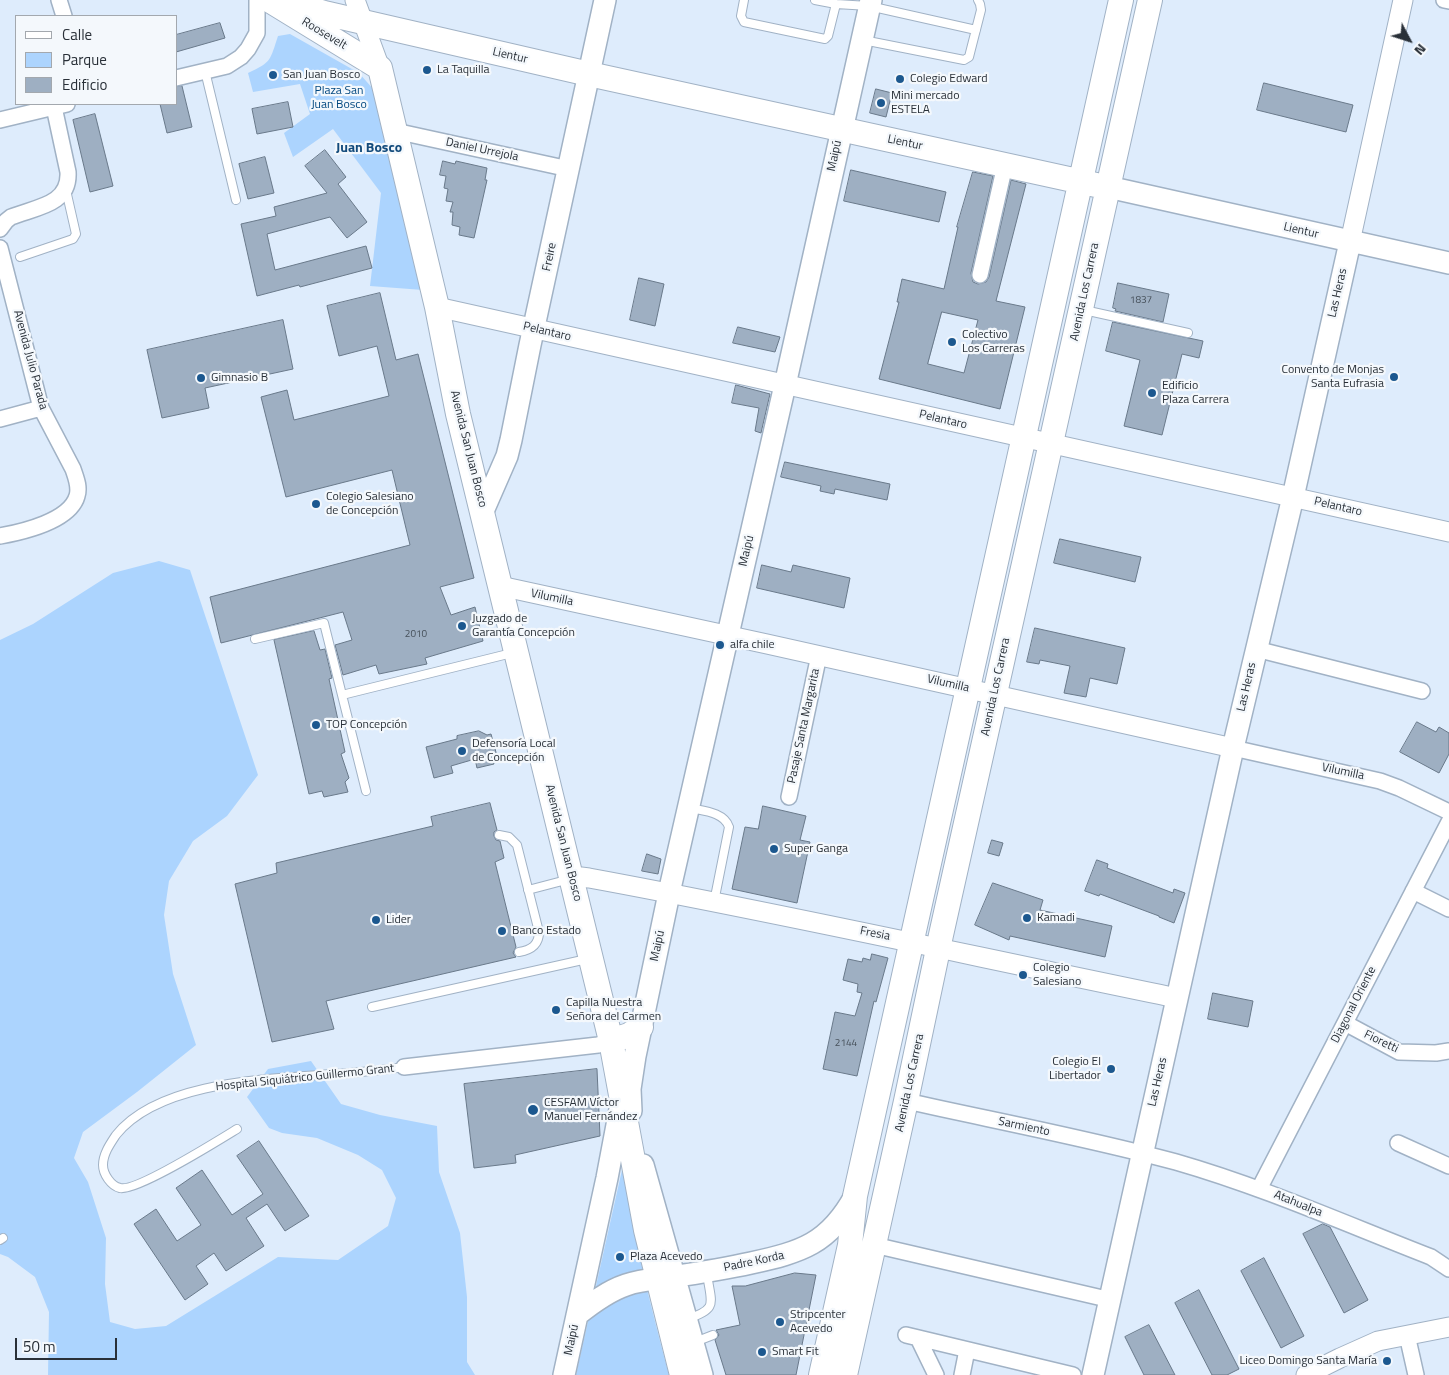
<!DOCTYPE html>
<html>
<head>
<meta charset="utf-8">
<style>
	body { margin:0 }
	#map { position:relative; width:1449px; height:1375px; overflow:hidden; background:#deecfc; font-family:"Titillium Web",sans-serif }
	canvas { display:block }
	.legend { position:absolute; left:15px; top:15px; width:162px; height:90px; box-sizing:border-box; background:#f4f8fc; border:1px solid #a3a8ae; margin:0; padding:6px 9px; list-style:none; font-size:15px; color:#293038 }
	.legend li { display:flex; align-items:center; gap:10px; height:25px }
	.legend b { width:25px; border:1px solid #a3a8ae }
	.north { position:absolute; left:1384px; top:15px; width:50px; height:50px; -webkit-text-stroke:4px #f4f8fc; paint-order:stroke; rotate:130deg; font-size:14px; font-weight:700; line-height:20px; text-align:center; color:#293038 }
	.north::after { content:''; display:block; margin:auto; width:18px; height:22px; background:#293038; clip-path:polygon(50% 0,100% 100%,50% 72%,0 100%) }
	.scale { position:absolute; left:15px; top:1338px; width:102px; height:22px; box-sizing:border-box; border:2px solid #293038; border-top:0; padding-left:6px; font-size:15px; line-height:18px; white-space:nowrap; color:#293038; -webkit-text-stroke:4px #f4f8fc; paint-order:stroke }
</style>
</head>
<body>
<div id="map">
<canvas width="1449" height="1375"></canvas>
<ul class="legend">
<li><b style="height:6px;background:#fff"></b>Calle</li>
<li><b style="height:14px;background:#acd4fe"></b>Parque</li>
<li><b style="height:14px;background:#9eafc2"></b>Edificio</li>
</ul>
<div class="north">N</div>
<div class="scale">50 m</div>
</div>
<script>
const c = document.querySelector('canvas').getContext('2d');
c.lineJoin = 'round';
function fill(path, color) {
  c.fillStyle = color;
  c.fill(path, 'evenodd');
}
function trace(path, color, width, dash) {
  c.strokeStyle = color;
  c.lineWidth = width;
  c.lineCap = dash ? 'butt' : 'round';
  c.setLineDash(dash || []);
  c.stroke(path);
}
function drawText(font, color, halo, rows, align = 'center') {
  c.font = font + ' "Titillium Web",sans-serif';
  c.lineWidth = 4.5;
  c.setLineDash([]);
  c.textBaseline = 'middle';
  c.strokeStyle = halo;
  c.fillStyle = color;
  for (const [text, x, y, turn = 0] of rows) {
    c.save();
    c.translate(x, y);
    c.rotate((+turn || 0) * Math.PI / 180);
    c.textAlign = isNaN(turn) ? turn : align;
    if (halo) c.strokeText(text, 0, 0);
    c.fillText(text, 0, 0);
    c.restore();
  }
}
fill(new Path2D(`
	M 290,34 L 359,73 L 382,99 L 423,290 L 370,286 L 381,193 L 333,129 L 293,157 L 284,133 L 310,114 L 300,84 L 253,92 L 248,73 C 272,62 270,60 278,36 Z
	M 159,561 L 190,570 L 258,775 L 227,816 L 193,841 L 169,881 L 164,915 L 173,974 L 196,1045 L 137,1092 L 83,1132 L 74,1158 L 88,1182 L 106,1238 L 105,1284 L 110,1322 L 135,1329 L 166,1326 L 278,1257 L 338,1260 L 388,1226 L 396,1198 L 382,1170 L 358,1155 L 317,1138 L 282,1133 L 269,1128 L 247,1097 L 268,1069 L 311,1061 L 341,1104 L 380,1115 L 437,1126 L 439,1172 L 460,1233 L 467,1297 L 467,1362 L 475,1375 L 48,1375 L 49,1312 L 35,1277 L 8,1257 L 0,1254 L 0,640 L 33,624 L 113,573 Z
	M 624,1161 C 632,1235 650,1303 669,1375 L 576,1375 Z`), '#acd4fe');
const building = new Path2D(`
	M 220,23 L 225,38 L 176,52 L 176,35 Z
	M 1264,83 L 1353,105 L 1346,132 L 1257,110 Z
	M 182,86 L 192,127 L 167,133 L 160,104 L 176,104 L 176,87 Z
	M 876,89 L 892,93 L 886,117 L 870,113 Z
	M 288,102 L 293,127 L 257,134 L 252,109 Z
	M 95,114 L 113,186 L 90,192 L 73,120 Z
	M 325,150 L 346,177 L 338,184 L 367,222 L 347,238 L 330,217 L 267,234 L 275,270 L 366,246 L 372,268 L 300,287 L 299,285 L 257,296 L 241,224 L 276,216 L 274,207 L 327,193 L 305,166 Z
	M 265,157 L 274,193 L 248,199 L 239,164 Z
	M 443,161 L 455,164 L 456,161 L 487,168 L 485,180 L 487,180 L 474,238 L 459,235 L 460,227 L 452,225 L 453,212 L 450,212 L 453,202 L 446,201 L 448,189 L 444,188 L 446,176 L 440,175 Z
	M 851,170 L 946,192 L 939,222 L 844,201 Z
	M 973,172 L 993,176 L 971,273 L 973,282 L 978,284 L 986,282 L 989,277 L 1011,180 L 1026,184 L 996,301 L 1025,307 L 1000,409 L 879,379 L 899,302 L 897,302 L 902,279 L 944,289 L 958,227 L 957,227 ZM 942,312 L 978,320 L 964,373 L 928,364 Z
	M 639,278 L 664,284 L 655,326 L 630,320 Z
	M 1118,283 L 1169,294 L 1163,322 L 1115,311 L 1116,309 L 1113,308 Z
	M 380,293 L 396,360 L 418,354 L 474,578 L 440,587 L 451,615 L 475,607 L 483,641 L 425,658 L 427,664 L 379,674 L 376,665 L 343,675 L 335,645 L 352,640 L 343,612 L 221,643 L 210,597 L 410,545 L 392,470 L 286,497 L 261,397 L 287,390 L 294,420 L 389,396 L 377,346 L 339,356 L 327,306 Z
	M 283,320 L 293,369 L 205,388 L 209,408 L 162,418 L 147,350 Z
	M 1113,322 L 1203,341 L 1199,358 L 1182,354 L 1162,435 L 1124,426 L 1140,360 L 1106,351 Z
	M 738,327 L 780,337 L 775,352 L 733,343 Z
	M 736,385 L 770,394 L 761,433 L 755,431 L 759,408 L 732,403 Z
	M 785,462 L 890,484 L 887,500 L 835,489 L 834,494 L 820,491 L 821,486 L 781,477 Z
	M 1060,539 L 1141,557 L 1135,582 L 1054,563 Z
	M 762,565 L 791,572 L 793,565 L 850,578 L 844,608 L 757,588 Z
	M 1035,628 L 1125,648 L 1117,684 L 1090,678 L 1086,697 L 1064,693 L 1070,666 L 1040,660 L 1039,664 L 1027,662 Z
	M 314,631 L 320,650 L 325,649 L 332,678 L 329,679 L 345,752 L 341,754 L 349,778 L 345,782 L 348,792 L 324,797 L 322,791 L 309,794 L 274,640 Z
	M 1417,722 L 1436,732 L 1439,727 L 1449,733 L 1449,754 L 1439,773 L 1400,752 Z
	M 479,731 L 487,735 L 491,734 L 497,756 L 492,758 L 494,764 L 477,768 L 475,759 L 451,766 L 453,773 L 434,778 L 426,747 L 457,739 L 457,736 Z
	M 490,803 L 497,830 L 494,832 L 494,836 L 496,840 L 500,841 L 504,858 L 495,862 L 516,947 L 513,953 L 516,957 L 326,1001 L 334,1029 L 272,1042 L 235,884 L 277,873 L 276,863 L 433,826 L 431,817 Z
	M 763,806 L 806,816 L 800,840 L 810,842 L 797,903 L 732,889 L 745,827 L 758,829 Z
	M 992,840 L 1003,843 L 999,856 L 988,853 Z
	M 647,854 L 661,859 L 658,874 L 642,871 Z
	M 1097,860 L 1108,864 L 1107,868 L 1173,893 L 1174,889 L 1185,893 L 1174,923 L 1159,917 L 1159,916 L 1100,894 L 1099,896 L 1085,891 Z
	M 993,883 L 1043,900 L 1040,910 L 1112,926 L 1105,957 L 1010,936 L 1009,940 L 975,925 Z
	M 872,954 L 888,958 L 876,1002 L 874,1001 L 857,1076 L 823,1069 L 835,1012 L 855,1016 L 862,993 L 857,992 L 858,984 L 843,980 L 848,959 L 862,962 L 863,958 L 870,960 Z
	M 1213,993 L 1253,1001 L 1248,1027 L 1208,1019 Z
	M 597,1069 L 600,1136 L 515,1155 L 516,1163 L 474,1168 L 464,1084 Z
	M 259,1141 L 309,1216 L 285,1231 L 267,1204 L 246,1218 L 264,1246 L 226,1271 L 214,1253 L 196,1266 L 208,1284 L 185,1300 L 134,1224 L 156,1209 L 177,1241 L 201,1225 L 176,1188 L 202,1170 L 232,1215 L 263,1194 L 237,1156 Z
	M 1323,1224 L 1330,1227 L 1368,1300 L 1344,1313 L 1303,1234 Z
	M 1264,1258 L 1304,1336 L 1281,1348 L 1241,1271 Z
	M 795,1273 L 816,1275 L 796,1375 L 726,1375 L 715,1340 L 719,1335 L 716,1330 L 740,1325 L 732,1286 L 745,1286 Z
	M 1199,1290 L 1239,1369 L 1227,1375 L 1212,1375 L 1175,1303 Z
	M 1149,1325 L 1175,1375 L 1144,1375 L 1125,1337 Z`);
fill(building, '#9eafc2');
trace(building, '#69798a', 1);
const service = new Path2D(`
	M 744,0 L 741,16 L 744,22 L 825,39 L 828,36 L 836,4
	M 815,0 L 836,4 L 869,6 L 976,30
	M 863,40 L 964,60 L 969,57 L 970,53 L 981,10 L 980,4 L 978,0
	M 205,71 L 236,200
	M 20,257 L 73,239 L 76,234 L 66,190
	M 1084,310 L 1188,333
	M 255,639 L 324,623 L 366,791
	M 342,695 L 512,653
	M 690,808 C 703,811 724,812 729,827 L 714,902
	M 499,835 L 509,837 L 517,845 L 539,932 C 539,945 531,950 519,952
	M 528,890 L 570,879
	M 372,1007 L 587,959
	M 237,1129 C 219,1140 136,1192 120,1188 C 111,1186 103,1174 103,1165 C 103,1154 110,1144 116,1135 C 159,1081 269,1079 333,1074 C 357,1073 381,1070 404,1067
	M 0,1240 L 3,1238
	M 687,1319 C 719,1309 711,1303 707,1274
	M 695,1342 L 713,1335`);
const minor = new Path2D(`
	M 59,0 L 64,16
	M 1444,0 L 1449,1
	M 176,78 L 227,66 L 241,57 L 248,49 L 257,33 L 257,0
	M 0,120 L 67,104
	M 395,131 L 569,169
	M 0,229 L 6,221 L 11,217 C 36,207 70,205 68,172 L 54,107
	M 0,248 L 41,408 L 73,469 C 76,478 80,487 77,496 C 70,521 22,532 0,536
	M 980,275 L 1005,165
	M 0,419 L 41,408
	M 1256,649 L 1422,691
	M 1233,748 L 1380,781 L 1399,788 L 1449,812
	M 789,797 L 819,655
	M 1413,891 L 1449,909
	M 1345,1023 L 1399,1052 L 1436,1053 L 1449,1051
	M 404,1067 L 598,1045 L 611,1041
	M 906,1101 C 996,1121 1087,1138 1176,1162 C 1263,1187 1346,1224 1431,1257 L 1449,1269
	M 1398,1143 L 1449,1166
	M 1259,1189 L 1449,822
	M 874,1245 L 1111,1300
	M 906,1335 L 1073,1375
	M 1407,1335 L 1416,1375
	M 918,1338 L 936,1375
	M 962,1375 L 967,1350`);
const tertiary = new Path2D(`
	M 355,0 L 380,68
	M 1350,242 L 1403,0
	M 437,307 L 1449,532
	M 500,586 L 767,644 L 1233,748
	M 572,879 L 581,877 L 589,878 C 786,914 981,958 1177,998
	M 1306,1375 L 1340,1358 L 1378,1341 L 1449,1327`);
const secondary = new Path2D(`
	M 1108,187 L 1449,263
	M 483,511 L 507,456 L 511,440 L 530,345 L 605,0
	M 631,1111 L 630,1089 L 635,1056 L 671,884 L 785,385 L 871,0
	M 643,1165 L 702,1375
	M 577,1315 C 592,1303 608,1291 626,1285 C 640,1280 656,1279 671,1277 C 698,1273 724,1269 751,1263 C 801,1252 829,1244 855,1196
	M 564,1375 L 607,1178 L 621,1104
	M 1093,1375 L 1233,748 L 1293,497 L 1350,242`);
const primary = new Path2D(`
	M 269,0 L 380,68 L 437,307 L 458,414 L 611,1041 L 646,1230 L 682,1375
	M 290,2 L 324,13 L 589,74 L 1096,185
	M 611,1041 L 629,1035 L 641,1027
	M 821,1375 L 850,1245 L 855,1196 L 1121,0
	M 845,1375 L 906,1101 L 941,935 L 1150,0`);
trace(service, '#a1b2c5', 10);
trace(minor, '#a1b2c5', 18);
trace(tertiary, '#a1b2c5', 21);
trace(secondary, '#a1b2c5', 24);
trace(primary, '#a1b2c5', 26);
trace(service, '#fff', 8);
trace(minor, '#fff', 15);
trace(tertiary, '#fff', 19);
trace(secondary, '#fff', 21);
trace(primary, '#fff', 24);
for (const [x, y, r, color] of [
	[427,70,5,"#1c588f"],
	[273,75,5,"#1c588f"],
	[900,79,5,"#1c588f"],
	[881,103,5,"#1c588f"],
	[952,342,5,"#1c588f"],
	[1394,377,5,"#1c588f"],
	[201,378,5,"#1c588f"],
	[1152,393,5,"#1c588f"],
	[316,504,5,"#1c588f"],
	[462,626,5,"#1c588f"],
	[720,645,5,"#1c588f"],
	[316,725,5,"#1c588f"],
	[462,751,5,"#1c588f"],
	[774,849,5,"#1c588f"],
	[1027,918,5,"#1c588f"],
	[376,920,5,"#1c588f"],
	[502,931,5,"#1c588f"],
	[1023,975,5,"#1c588f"],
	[556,1010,5,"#1c588f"],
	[1111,1069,5,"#1c588f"],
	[533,1110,6,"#1c588f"],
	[620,1257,5,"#1c588f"],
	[780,1322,5,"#1c588f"],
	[762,1352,5,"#1c588f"],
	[1387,1361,5,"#1c588f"]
]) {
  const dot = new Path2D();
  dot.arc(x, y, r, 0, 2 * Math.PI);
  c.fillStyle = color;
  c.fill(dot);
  trace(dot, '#f4f8fc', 2);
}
drawText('10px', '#46505a', null, [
	["1837",1141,301],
	["2010",416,635],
	["2144",846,1044]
]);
drawText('12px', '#293038', '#f4f8fc', [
	["Roosevelt",324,34,31],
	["Lientur",510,56,13],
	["Lientur",905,143,12],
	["Daniel Urrejola",482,150,12],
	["Maipú",835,156,-78],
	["Lientur",1301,231,13],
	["Freire",550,257,-78],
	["Avenida Los Carrera",1085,292,-78],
	["Las Heras",1338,293,-77],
	["Pelantaro",547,332,13],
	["Avenida Julio Parada",30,360,75],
	["Pelantaro",943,420,13],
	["Avenida San Juan Bosco",468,449,76],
	["Pelantaro",1338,507,13],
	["Maipú",747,551,-77],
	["Vilumilla",552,598,12],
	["Vilumilla",948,684,13],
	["Avenida Los Carrera",996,687,-78],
	["Las Heras",1247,687,-77],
	["Pasaje Santa Margarita",804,726,-78],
	["Vilumilla",1343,772,12],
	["Avenida San Juan Bosco",563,843,76],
	["Fresia",875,934,11],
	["Maipú",658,946,-78],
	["Diagonal Oriente",1354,1005,-63],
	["Fioretti",1381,1042,26],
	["Hospital Siquiátrico Guillermo Grant",305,1078,-6],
	["Las Heras",1158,1082,-77],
	["Avenida Los Carrera",910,1083,-78],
	["Sarmiento",1024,1127,12],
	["Atahualpa",1298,1204,22],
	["Padre Korda",754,1262,-12],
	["Maipú",572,1340,-78]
]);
drawText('12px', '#293038', '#f4f8fc', [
	["La Taquilla",437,70],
	["San Juan Bosco",283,75],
	["Colegio Edward",910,79],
	["Mini mercado",891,96],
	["ESTELA",891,110],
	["Colectivo",962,335],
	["Los Carreras",962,349],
	["Convento de Monjas",1384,370,"right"],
	["Santa Eufrasia",1384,384,"right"],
	["Gimnasio B",211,378],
	["Edificio",1162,386],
	["Plaza Carrera",1162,400],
	["Colegio Salesiano",326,497],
	["de Concepción",326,511],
	["Juzgado de",472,619],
	["Garantía Concepción",472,633],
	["alfa chile",730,645],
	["TOP Concepción",326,725],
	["Defensoría Local",472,744],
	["de Concepción",472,758],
	["Super Ganga",784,849],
	["Kamadi",1037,918],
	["Lider",386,920],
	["Banco Estado",512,931],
	["Colegio",1033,968],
	["Salesiano",1033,982],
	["Capilla Nuestra",566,1003],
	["Señora del Carmen",566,1017],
	["Colegio El",1101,1062,"right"],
	["Libertador",1101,1076,"right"],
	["CESFAM Víctor",544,1103],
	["Manuel Fernández",544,1117],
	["Plaza Acevedo",630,1257],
	["Stripcenter",790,1315],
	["Acevedo",790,1329],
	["Smart Fit",772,1352],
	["Liceo Domingo Santa María",1377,1361,"right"]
], 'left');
drawText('12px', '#00477f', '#f4f8fc', [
	["Plaza San",339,91],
	["Juan Bosco",339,105]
]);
drawText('bold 14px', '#134b7c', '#f4f8fc', [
	["Juan Bosco",369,149]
]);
</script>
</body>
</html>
